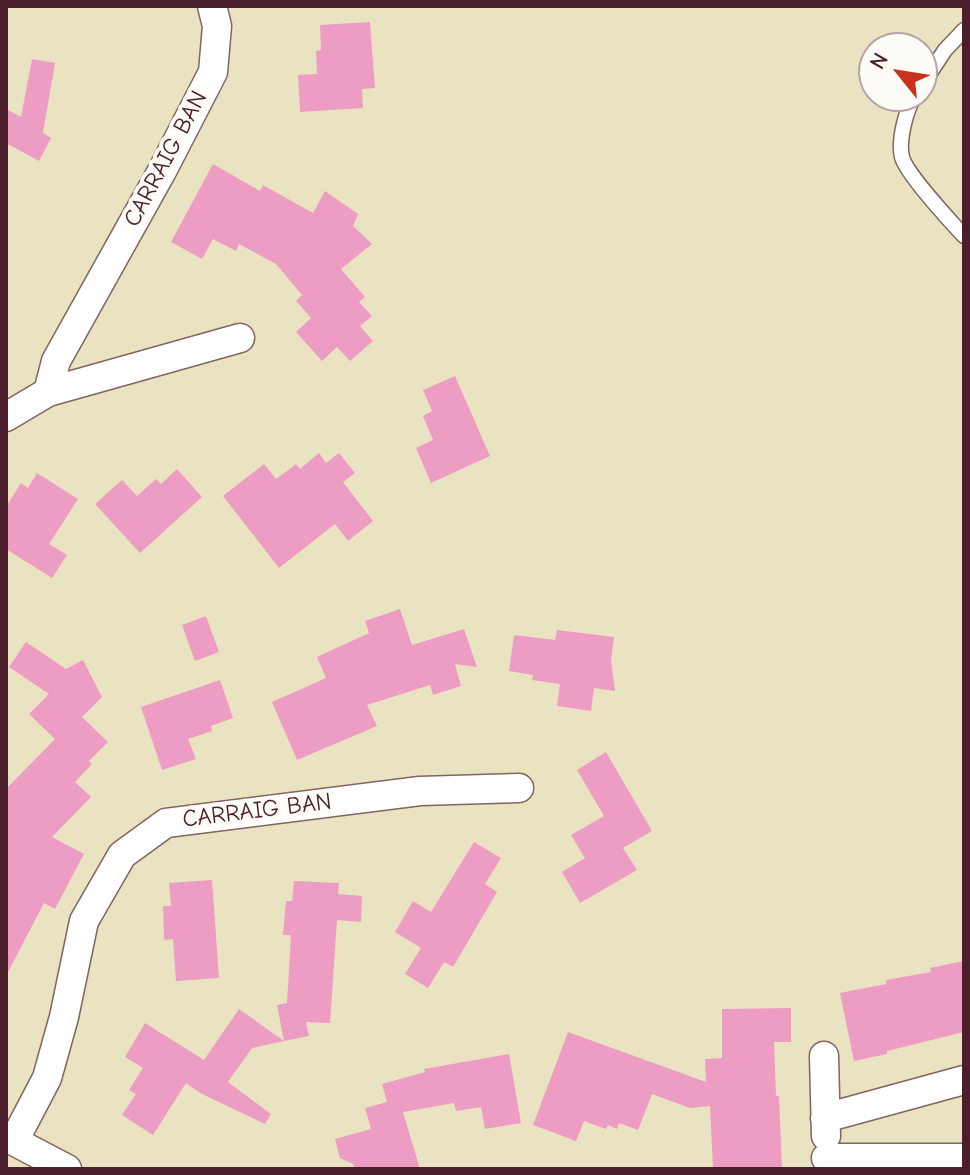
<!DOCTYPE html>
<html>
<head>
<meta charset="utf-8">
<style>
	body { margin:0 }
	#map { position:relative; width:970px; height:1175px; overflow:hidden; background:#eae3c1; font-family:"Comic Neue",sans-serif }
	canvas { display:block }
	.frame { position:absolute; inset:0; border:8px solid #4a1f2b; pointer-events:none }
	.north { position:absolute; left:858px; top:32px; width:80px; height:80px; box-sizing:border-box; background:#fdfcf7; border:2px solid #b5a4a5; border-radius:50%; rotate:300deg; font-size:22px; font-weight:700; line-height:32px; text-align:center; color:#4a1f2b }
	.north::after { content:''; display:block; margin:auto; width:28px; height:36px; background:#c8321e; clip-path:polygon(50% 0,100% 100%,50% 72%,0 100%) }
</style>
</head>
<body>
<div id="map">
<canvas width="970" height="1175"></canvas>
<div class="frame"></div>
<div class="north">N</div>
</div>
<script>
const c = document.querySelector('canvas').getContext('2d');
c.lineJoin = 'round';
function fill(path, color) {
  c.fillStyle = color;
  c.fill(path, 'evenodd');
}
function trace(path, color, width, dash) {
  c.strokeStyle = color;
  c.lineWidth = width;
  c.lineCap = dash ? 'butt' : 'round';
  c.setLineDash(dash || []);
  c.stroke(path);
}
function drawText(font, color, halo, rows, align = 'center') {
  c.font = font + ' "Comic Neue",sans-serif';
  c.lineWidth = 8;
  c.setLineDash([]);
  c.textBaseline = 'middle';
  c.strokeStyle = halo;
  c.fillStyle = color;
  for (const [text, x, y, turn = 0] of rows) {
    c.save();
    c.translate(x, y);
    c.rotate((+turn || 0) * Math.PI / 180);
    c.textAlign = isNaN(turn) ? turn : align;
    if (halo) c.strokeText(text, 0, 0);
    c.fillText(text, 0, 0);
    c.restore();
  }
}
fill(new Path2D(`
	M 370,22 L 375,88 L 362,89 L 363,108 L 300,112 L 298,75 L 317,74 L 316,51 L 321,50 L 320,25 Z
	M 32,59 L 55,63 L 43,133 L 51,138 L 39,161 L 6,143 L 6,109 L 21,117 Z
	M 213,164 L 260,191 L 263,185 L 313,213 L 325,191 L 358,214 L 353,226 L 372,244 L 341,269 L 365,297 L 359,302 L 372,316 L 360,326 L 373,341 L 350,361 L 337,347 L 322,361 L 296,332 L 311,318 L 296,301 L 302,295 L 276,264 L 239,244 L 236,251 L 213,239 L 202,259 L 171,242 Z
	M 455,376 L 490,456 L 431,483 L 416,448 L 433,440 L 423,416 L 432,411 L 423,390 Z
	M 319,453 L 326,463 L 339,453 L 355,473 L 343,482 L 373,521 L 348,541 L 335,524 L 279,568 L 223,496 L 264,464 L 276,479 L 296,464 L 300,469 Z
	M 177,469 L 202,497 L 140,553 L 95,504 L 122,480 L 137,496 L 156,479 L 161,484 Z
	M 37,473 L 78,499 L 49,544 L 67,555 L 52,578 L 6,549 L 6,507 L 21,483 L 28,488 Z
	M 400,609 L 412,645 L 464,629 L 477,667 L 455,664 L 461,686 L 433,695 L 430,685 L 367,705 L 377,726 L 297,760 L 272,702 L 326,678 L 317,657 L 369,633 L 365,621 Z
	M 206,616 L 219,652 L 195,661 L 182,625 Z
	M 557,630 L 614,637 L 611,661 L 615,691 L 594,688 L 591,711 L 557,706 L 560,684 L 532,680 L 533,675 L 509,671 L 514,635 L 555,640 Z
	M 26,642 L 66,669 L 83,660 L 102,697 L 82,717 L 108,742 L 89,761 L 92,764 L 75,782 L 91,797 L 52,837 L 84,854 L 55,909 L 44,903 L 6,976 L 6,789 L 55,739 L 29,714 L 49,694 L 9,667 Z
	M 220,680 L 233,718 L 211,726 L 212,731 L 188,739 L 196,759 L 162,770 L 141,707 Z
	M 606,752 L 652,831 L 623,848 L 637,870 L 580,903 L 562,872 L 585,858 L 571,835 L 604,816 L 577,770 Z
	M 474,842 L 501,858 L 485,884 L 497,892 L 453,967 L 444,962 L 428,988 L 405,974 L 421,948 L 395,932 L 413,901 L 431,912 Z
	M 212,880 L 219,978 L 176,981 L 173,939 L 164,940 L 163,906 L 171,906 L 169,883 Z
	M 294,881 L 339,883 L 338,894 L 362,896 L 361,922 L 337,920 L 330,1023 L 306,1022 L 309,1036 L 284,1041 L 277,1005 L 287,1003 L 291,935 L 283,935 L 286,901 L 292,901 Z
	M 964,961 L 964,1032 L 887,1051 L 887,1054 L 854,1061 L 840,993 L 886,984 L 886,980 L 931,972 L 930,968 Z
	M 791,1008 L 791,1042 L 774,1042 L 776,1096 L 779,1096 L 782,1169 L 713,1169 L 710,1106 L 690,1108 L 652,1094 L 638,1130 L 619,1123 L 617,1129 L 608,1125 L 606,1129 L 584,1121 L 576,1141 L 533,1125 L 568,1032 L 706,1082 L 705,1059 L 722,1058 L 722,1009 Z
	M 239,1009 L 284,1041 L 252,1048 L 228,1082 L 271,1114 L 265,1124 L 200,1093 L 186,1083 L 153,1135 L 122,1115 L 136,1094 L 129,1090 L 143,1068 L 125,1057 L 145,1023 L 204,1060 Z
	M 509,1054 L 521,1123 L 485,1129 L 481,1107 L 456,1111 L 454,1103 L 403,1112 L 420,1169 L 355,1169 L 353,1164 L 340,1158 L 335,1139 L 371,1129 L 365,1108 L 387,1102 L 382,1084 L 425,1072 L 424,1069 Z`), '#ed9dc3');
const lane = new Path2D(`
	M 922,85 L 945,50 L 964,30
	M 915,96 C 906,109 898,141 902,157 C 906,173 951,222 964,236`);
const street = new Path2D(`
	M 48,392 L 240,338
	M 6,417 L 48,392 L 56,361 L 162,171 L 213,72 L 217,26 L 212,6
	M 824,1056 L 826,1136
	M 825,1118 L 964,1080
	M 6,1137 L 67,1169
	M 14,1141 L 47,1078 L 64,1017 L 84,921 L 122,855 L 166,823 L 420,791 L 519,788
	M 826,1158 L 964,1158`);
trace(lane, '#826460', 17);
trace(street, '#826460', 31);
trace(lane, '#fff', 14);
trace(street, '#fff', 28);
drawText('24px', '#4a1f2b', '#fdfcf7', [
	["CARRAIG BAN",166,159,-62],
	["CARRAIG BAN",257,811,-7]
]);
</script>
</body>
</html>
